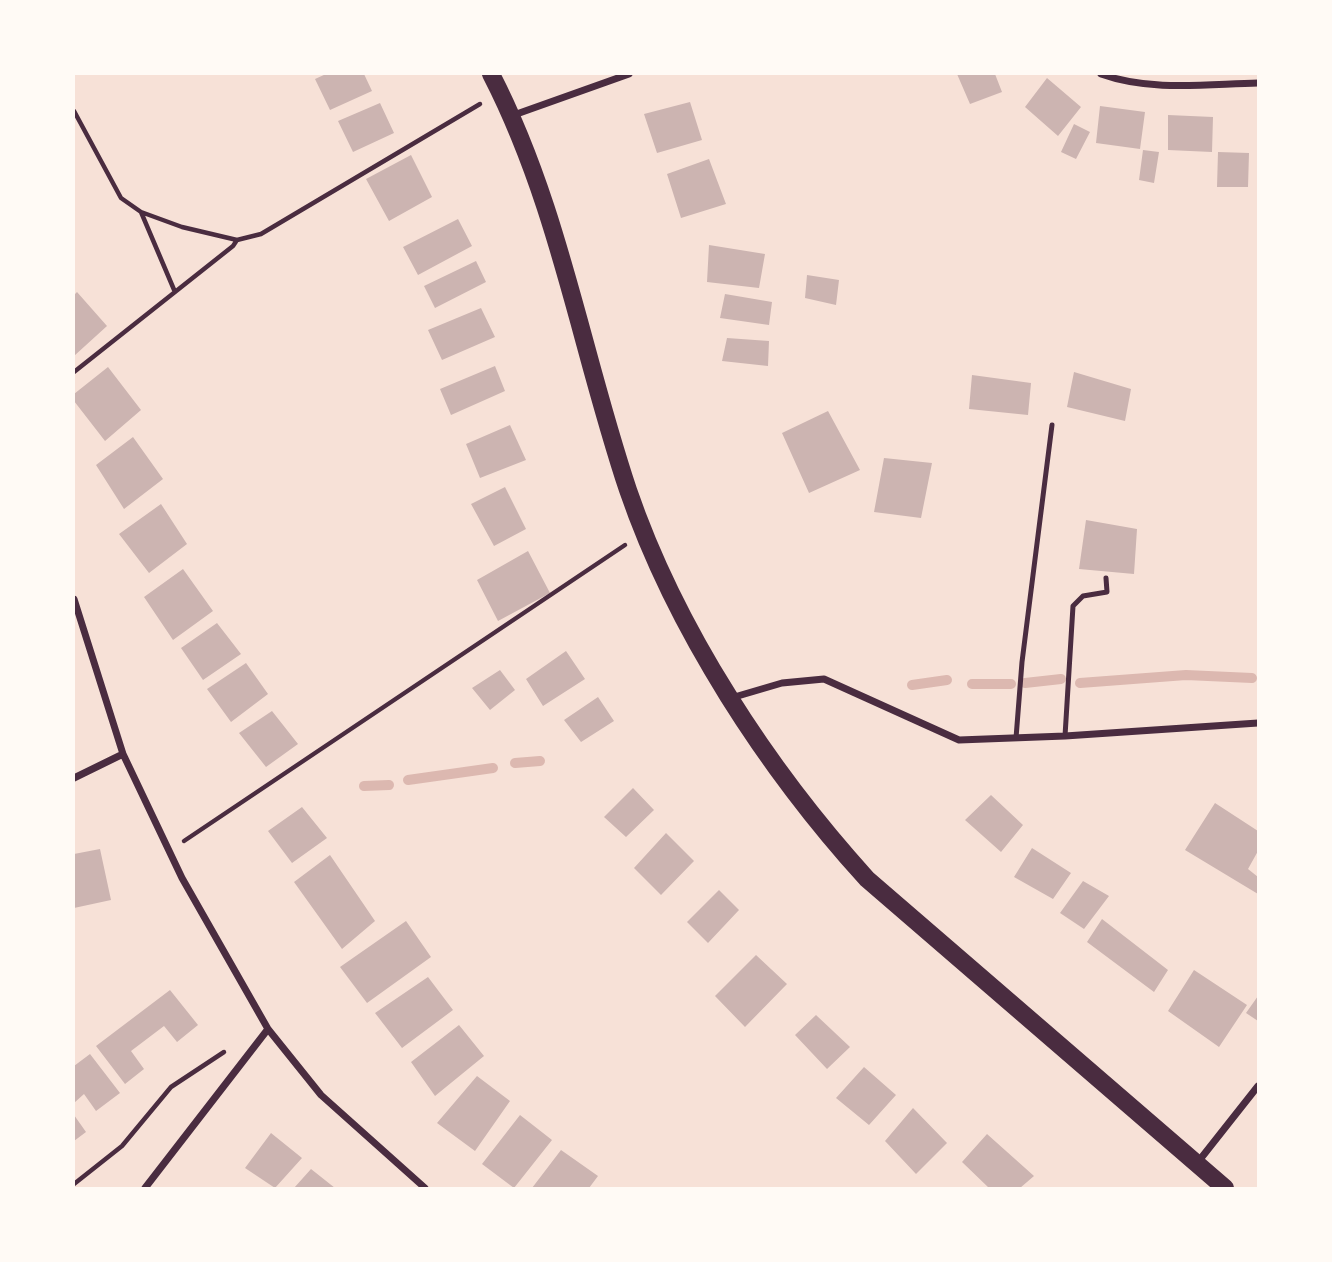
<!DOCTYPE html>
<html>
<head>
<meta charset="utf-8">
<style>
	body { margin:0 }
	#map { position:relative; width:1332px; height:1262px; overflow:hidden; background:#f7e1d7; font-family:"Fira Sans Condensed",sans-serif }
	canvas { display:block }
	.frame { position:absolute; inset:0; border:75px solid #fffaf5; pointer-events:none }
</style>
</head>
<body>
<div id="map">
<canvas width="1332" height="1262"></canvas>
<div class="frame"></div>
</div>
<script>
const c = document.querySelector('canvas').getContext('2d');
c.lineJoin = 'round';
function trace(path, color, width, dash) {
  c.strokeStyle = color;
  c.lineWidth = width;
  c.lineCap = dash ? 'butt' : 'round';
  c.setLineDash(dash || []);
  c.stroke(path);
}
function fill(path, color) {
  c.fillStyle = color;
  c.fill(path, 'evenodd');
}
trace(new Path2D(`
	M 1025,683 L 1061,679
	M 1080,683 L 1186,675 L 1252,678
	M 972,684 L 1011,684
	M 912,685 L 947,680
	M 515,763 L 540,761
	M 408,780 L 493,768
	M 364,786 L 389,785`), '#dcb8b0', 10);
fill(new Path2D(`
	M 326,74 L 364,74 L 372,91 L 330,110 L 315,79 Z
	M 957,74 L 995,74 L 1002,92 L 970,104 Z
	M 1047,78 L 1081,107 L 1058,136 L 1025,107 Z
	M 690,102 L 702,140 L 657,153 L 644,114 Z
	M 380,103 L 394,133 L 353,152 L 338,121 Z
	M 1100,106 L 1145,112 L 1140,149 L 1096,143 Z
	M 1168,115 L 1213,117 L 1212,152 L 1168,150 Z
	M 1074,124 L 1090,132 L 1076,159 L 1061,152 Z
	M 1143,150 L 1159,152 L 1154,183 L 1139,180 Z
	M 1218,152 L 1249,153 L 1248,187 L 1217,187 Z
	M 411,155 L 432,197 L 389,221 L 366,179 Z
	M 709,159 L 726,204 L 681,218 L 667,174 Z
	M 458,219 L 472,246 L 418,275 L 403,247 Z
	M 709,245 L 765,254 L 759,288 L 707,282 Z
	M 476,261 L 486,282 L 435,308 L 424,286 Z
	M 807,275 L 839,280 L 836,305 L 805,298 Z
	M 77,292 L 107,326 L 74,356 L 74,295 Z
	M 725,294 L 772,302 L 769,325 L 720,318 Z
	M 481,308 L 495,337 L 442,360 L 428,330 Z
	M 727,338 L 769,341 L 768,366 L 722,361 Z
	M 495,366 L 505,391 L 451,415 L 440,389 Z
	M 108,367 L 141,410 L 105,441 L 74,401 L 74,394 Z
	M 1074,372 L 1131,389 L 1125,421 L 1067,407 Z
	M 972,375 L 1031,383 L 1028,415 L 969,409 Z
	M 828,411 L 860,470 L 809,493 L 782,433 Z
	M 510,425 L 526,460 L 480,478 L 466,444 Z
	M 133,437 L 163,479 L 124,509 L 96,465 Z
	M 884,458 L 932,463 L 921,518 L 874,512 Z
	M 505,487 L 526,529 L 494,546 L 471,504 Z
	M 161,504 L 187,544 L 149,573 L 119,534 Z
	M 1086,520 L 1137,529 L 1134,574 L 1079,569 Z
	M 528,551 L 550,593 L 498,621 L 477,580 Z
	M 183,569 L 213,611 L 173,640 L 144,597 Z
	M 217,623 L 241,654 L 203,680 L 181,648 Z
	M 566,651 L 585,679 L 543,706 L 526,679 Z
	M 246,663 L 268,694 L 231,722 L 207,689 Z
	M 500,670 L 515,690 L 490,710 L 472,688 Z
	M 598,697 L 614,721 L 581,742 L 564,720 Z
	M 272,711 L 298,744 L 266,767 L 239,733 Z
	M 633,788 L 654,810 L 626,837 L 604,817 Z
	M 991,795 L 1023,825 L 1001,852 L 965,820 Z
	M 1215,803 L 1258,831 L 1258,851 L 1248,869 L 1258,877 L 1258,894 L 1185,850 Z
	M 302,807 L 327,838 L 292,863 L 268,831 Z
	M 666,833 L 694,861 L 661,895 L 634,868 Z
	M 1032,848 L 1071,873 L 1053,899 L 1014,877 Z
	M 100,849 L 111,900 L 74,908 L 74,854 Z
	M 330,855 L 375,921 L 342,949 L 294,882 Z
	M 1083,881 L 1109,896 L 1084,929 L 1060,913 Z
	M 719,890 L 739,910 L 708,943 L 687,922 Z
	M 1102,919 L 1168,970 L 1154,992 L 1087,942 Z
	M 406,921 L 431,957 L 367,1003 L 340,967 Z
	M 756,955 L 787,984 L 745,1027 L 715,996 Z
	M 1194,970 L 1247,1005 L 1219,1047 L 1168,1011 Z
	M 428,977 L 453,1010 L 402,1048 L 375,1013 Z
	M 170,990 L 198,1025 L 177,1042 L 164,1026 L 131,1051 L 144,1069 L 125,1084 L 96,1046 Z
	M 1258,996 L 1258,1021 L 1246,1013 Z
	M 816,1015 L 850,1047 L 827,1069 L 795,1035 Z
	M 459,1025 L 484,1056 L 435,1096 L 411,1062 Z
	M 90,1054 L 120,1093 L 96,1111 L 84,1094 L 74,1103 L 74,1066 Z
	M 864,1067 L 896,1095 L 869,1125 L 836,1098 Z
	M 477,1076 L 510,1101 L 475,1151 L 437,1123 Z
	M 913,1108 L 947,1143 L 916,1174 L 885,1141 Z
	M 74,1115 L 86,1132 L 74,1141 Z
	M 520,1115 L 552,1140 L 514,1188 L 482,1164 Z
	M 271,1133 L 302,1158 L 275,1188 L 245,1168 Z
	M 987,1134 L 1034,1176 L 1020,1188 L 989,1188 L 962,1162 Z
	M 561,1150 L 598,1176 L 589,1188 L 532,1188 Z
	M 311,1169 L 335,1188 L 294,1188 Z`), '#ccb4b1');
trace(new Path2D(`
	M 74,111 L 121,198 L 141,212 L 182,227 L 237,240 L 261,234 L 480,104
	M 141,212 L 175,292
	M 74,372 L 233,246 L 237,240
	M 184,841 L 625,545
	M 74,1184 L 122,1146 L 171,1087 L 224,1052`), '#4a2c40', 4.5);
trace(new Path2D(`
	M 1065,736 L 1073,606 L 1083,596 L 1107,592 L 1106,578
	M 1016,738 L 1022,662 L 1052,425`), '#4a2c40', 5);
trace(new Path2D(`
	M 1101,74 C 1151,92 1207,84 1258,83
	M 511,116 L 629,74
	M 74,599 L 123,754 L 182,878 L 268,1029 L 321,1095 L 425,1188
	M 731,698 L 782,683 L 824,679 L 959,740 L 1065,736 L 1258,723
	M 74,778 L 123,754
	M 1198,1162 L 1258,1086
	M 145,1188 L 268,1029`), '#4a2c40', 7);
trace(new Path2D(`
	M 491,74 C 559,206 581,350 628,490 C 676,630 768,770 867,879 L 1225,1188`), '#4a2c40', 18);
</script>
</body>
</html>
